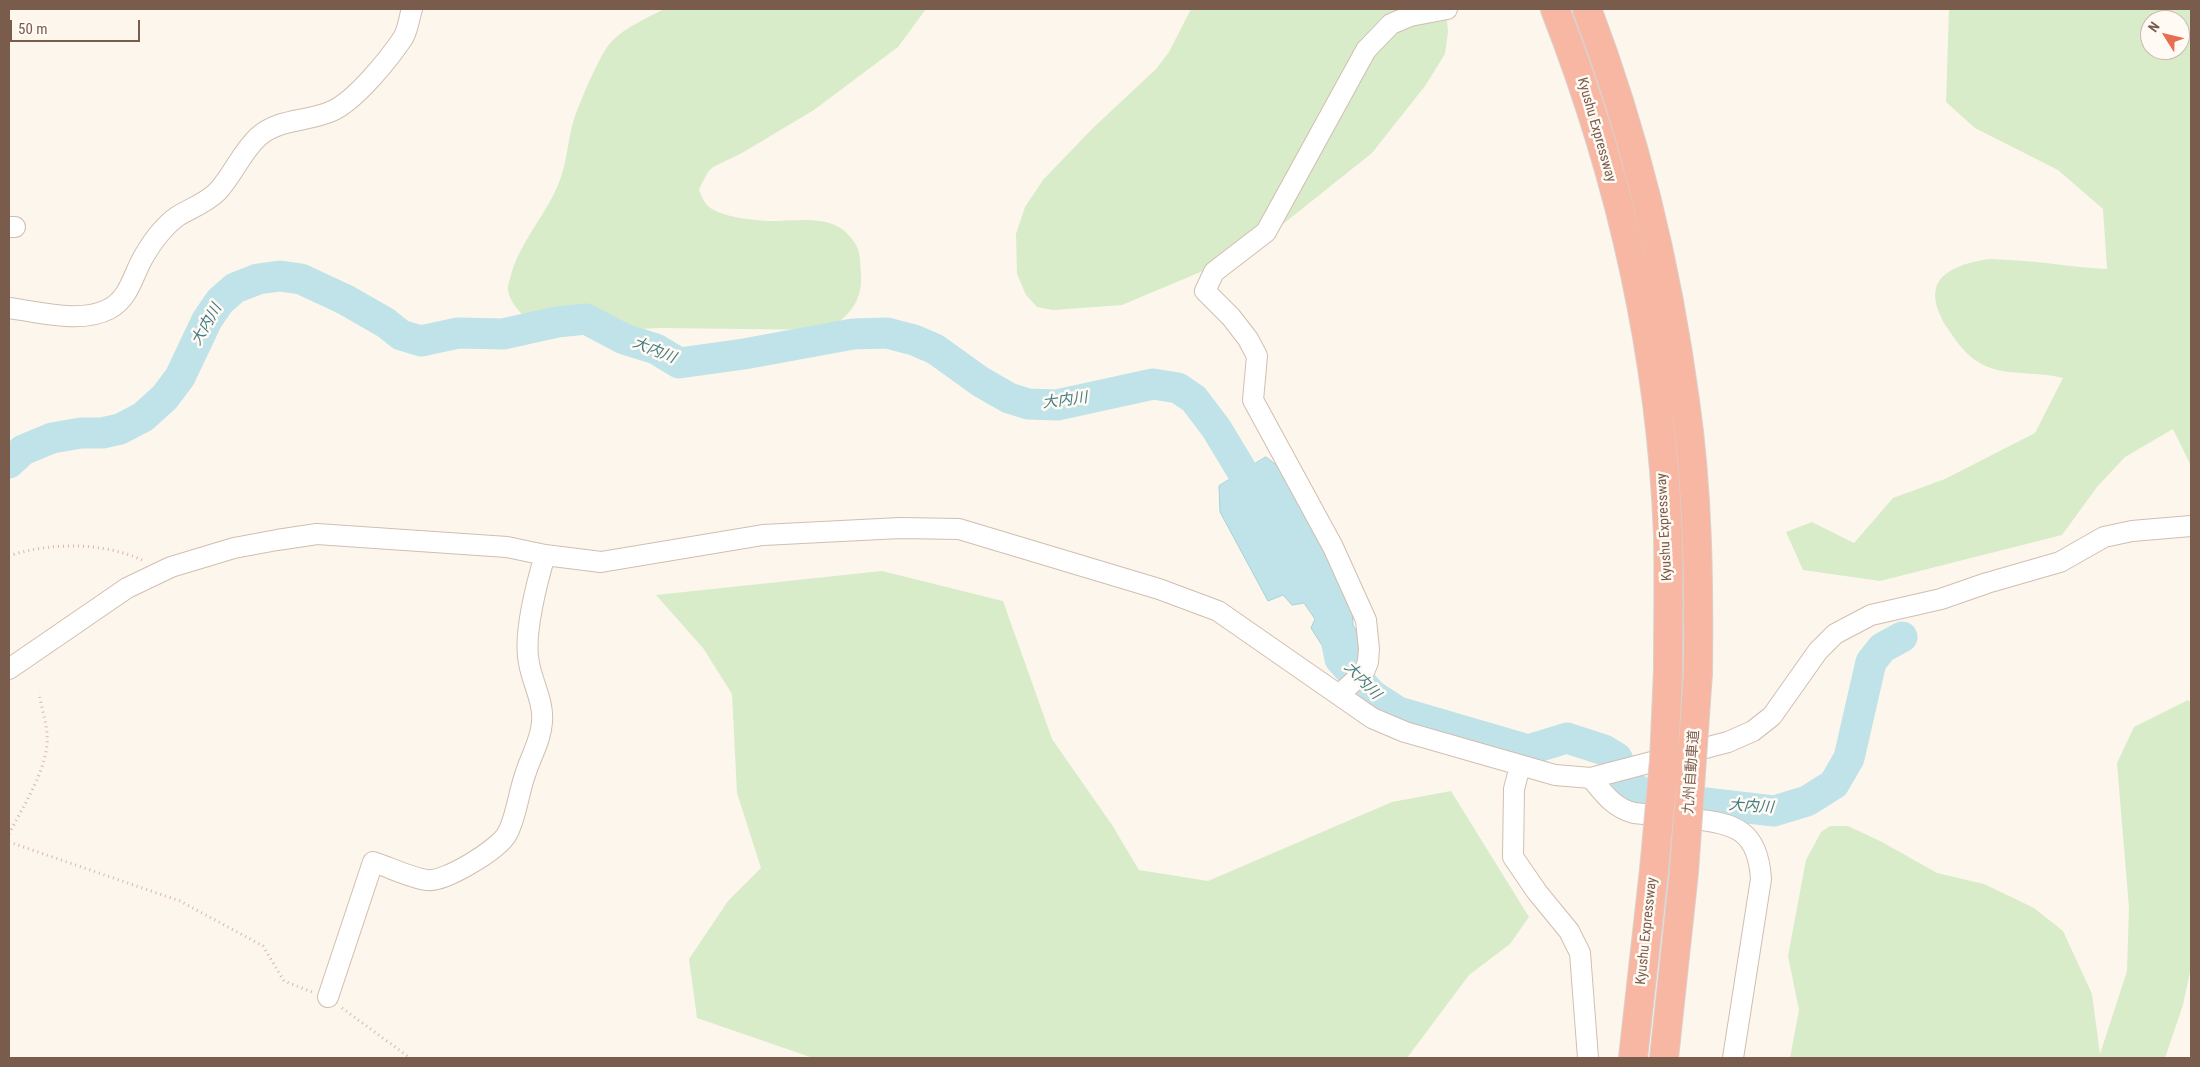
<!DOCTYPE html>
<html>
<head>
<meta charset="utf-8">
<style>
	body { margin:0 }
	#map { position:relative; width:2200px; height:1067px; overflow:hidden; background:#fdf6ec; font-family:"Roboto Condensed",sans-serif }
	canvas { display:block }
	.frame { position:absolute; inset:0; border:10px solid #7a5c4d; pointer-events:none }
	.north { position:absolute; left:2140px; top:10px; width:50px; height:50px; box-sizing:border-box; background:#fffaf3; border:1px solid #cabbb1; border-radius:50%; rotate:306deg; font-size:14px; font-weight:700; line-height:20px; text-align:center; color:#7a5c4d }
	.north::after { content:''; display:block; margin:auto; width:18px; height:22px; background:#e76f51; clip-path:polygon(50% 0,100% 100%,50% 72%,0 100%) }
	.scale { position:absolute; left:10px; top:20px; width:130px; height:22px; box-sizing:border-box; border:2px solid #7a5c4d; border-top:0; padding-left:6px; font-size:15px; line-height:18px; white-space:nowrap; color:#7a5c4d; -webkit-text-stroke:4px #fffaf3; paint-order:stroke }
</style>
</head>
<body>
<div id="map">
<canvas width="2200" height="1067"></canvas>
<div class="frame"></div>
<div class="north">N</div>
<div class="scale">50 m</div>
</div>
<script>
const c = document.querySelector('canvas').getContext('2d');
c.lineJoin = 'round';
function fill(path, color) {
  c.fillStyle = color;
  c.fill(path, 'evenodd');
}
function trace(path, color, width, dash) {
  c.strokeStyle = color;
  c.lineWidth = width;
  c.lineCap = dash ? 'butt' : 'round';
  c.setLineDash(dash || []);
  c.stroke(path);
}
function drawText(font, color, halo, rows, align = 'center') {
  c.font = font + ' "Roboto Condensed","Noto Sans JP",sans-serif';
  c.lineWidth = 5;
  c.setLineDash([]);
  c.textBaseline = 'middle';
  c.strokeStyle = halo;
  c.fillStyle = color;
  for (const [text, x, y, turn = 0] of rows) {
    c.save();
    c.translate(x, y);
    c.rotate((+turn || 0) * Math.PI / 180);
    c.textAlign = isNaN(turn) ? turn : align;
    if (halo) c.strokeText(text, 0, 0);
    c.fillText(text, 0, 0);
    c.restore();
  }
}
fill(new Path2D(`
	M 664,9 L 926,9 L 898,47 L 814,110 L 742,153 L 713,167 L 708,172 L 699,189 C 701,197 706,207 714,210 C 726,217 756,221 770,221 C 801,221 838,212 856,245 C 861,253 860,266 861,275 C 863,302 847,318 827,330 L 662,328 L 552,333 C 536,329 510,308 508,290 C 507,286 510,280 511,275 C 520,242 545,216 558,185 C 568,161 567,141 574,119 C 580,102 600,53 612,41 C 626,27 647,18 664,9 Z
	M 1191,9 L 1446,9 L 1448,32 L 1445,54 L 1425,86 L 1372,153 L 1248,252 L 1122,305 L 1053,310 L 1037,307 L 1026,295 L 1017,274 L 1016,234 L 1025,207 L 1043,180 L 1092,129 L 1156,69 L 1169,52 Z
	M 1949,9 L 2191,9 L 2191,466 L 2173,429 L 2125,457 L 2097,487 L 2062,535 L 1880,581 L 1803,570 L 1786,532 L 1812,522 L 1854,543 L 1893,498 L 1945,479 L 2035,433 L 2063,378 C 2035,370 2004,378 1978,362 C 1966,355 1956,341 1948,329 C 1921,287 1939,268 1983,260 C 1991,258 2001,260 2009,260 C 2042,261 2075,268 2107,269 L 2103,209 L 2058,170 L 1975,128 L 1946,102 ZM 2150,20 L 2180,20 L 2180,50 L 2150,50 Z
	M 882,571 L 1003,601 L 1052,739 L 1112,825 L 1139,870 L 1208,881 L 1392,802 L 1451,791 L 1529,917 L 1510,944 L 1469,975 L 1407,1058 L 813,1058 L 697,1018 L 689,959 L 728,901 L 761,868 L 737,793 L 732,694 L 703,648 L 656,595 Z
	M 2188,700 L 2191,703 L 2191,967 L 2183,1005 L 2165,1058 L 1790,1058 L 1799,1010 L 1788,956 L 1806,860 L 1821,832 L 1830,826 L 1848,826 L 1882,842 L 1937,873 L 1984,884 L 2034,908 L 2063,931 L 2092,994 L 2100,1054 L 2127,971 L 2129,908 L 2117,763 L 2134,727 Z`), '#d8ecc9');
const water = new Path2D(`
	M 1266,457 L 1289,475 L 1351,594 L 1353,625 L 1362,642 L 1363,654 L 1346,657 L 1335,666 L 1311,628 L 1315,619 L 1304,603 L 1292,605 L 1283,595 L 1268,601 L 1220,512 L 1219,486 Z`);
fill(water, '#bfe3e8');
trace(water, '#a5d3da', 1);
trace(new Path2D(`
	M 9,463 L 23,450 L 52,438 L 81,433 L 102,433 L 120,429 L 143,417 L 165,397 L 180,377 L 207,320 L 220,301 L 235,288 L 258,279 L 280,276 L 301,279 L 346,300 L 386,323 L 401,335 L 421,341 L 458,333 L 503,334 L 557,322 L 586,319 L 624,339 L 656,349 L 679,363 L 744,354 L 853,334 L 887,333 L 914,340 L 935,349 L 981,382 L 1009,398 L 1028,404 L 1057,405 L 1153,384 L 1178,388 L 1194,399 L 1216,428 L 1265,509
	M 1332,620 L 1340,659 L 1372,695 L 1398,712 L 1528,750 L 1567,738 L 1604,750 L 1617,758 L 1626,781 L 1645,796 L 1774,811 L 1807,801 L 1834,784 L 1849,758 L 1871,662 L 1882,648 L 1902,637`), '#bfe3e8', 31);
const minor = new Path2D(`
	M 9,227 L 15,227
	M 9,308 C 40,312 80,324 109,309 C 130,298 133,274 144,256 C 152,242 165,225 178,216 C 191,208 206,203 217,192 C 233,175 241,153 258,137 C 279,118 308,122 332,111 C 355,101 389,59 403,38 C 408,30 409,18 412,9
	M 9,669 L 127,588 L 171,567 L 234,548 L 277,540 L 317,534 L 507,547 L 545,555 L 601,562 L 763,535 L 900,528 L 959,529 L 1159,589 L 1218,611 L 1372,718 L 1405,732 L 1555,775 L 1591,778 L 1728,742 L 1753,731 L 1772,716 L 1818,651 L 1835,634 L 1871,615 L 1941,599 L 1987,583 L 2060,562 L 2104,537 L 2132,531 L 2191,526
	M 1340,694 L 1364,672 L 1368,662 L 1369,649 L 1366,620 L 1333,547 L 1253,400 L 1257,356 L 1248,339 L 1231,317 L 1205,291 L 1214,272 L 1266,232 L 1366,50 L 1391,24 L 1410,16 L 1447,9
	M 1520,766 L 1514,789 L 1513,857 L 1537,892 L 1569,931 L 1580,953 L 1588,1058
	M 1591,778 C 1604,794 1614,808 1634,813 C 1654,815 1673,817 1692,819 C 1736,823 1758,831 1761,879 L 1733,1058
	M 328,997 L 373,862 C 389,867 411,878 427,880 C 444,883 499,849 507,834 C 516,819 519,790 526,772 C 531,756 541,740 542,722 C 544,702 532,682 529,663 C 523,636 537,582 545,555`);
const highway = new Path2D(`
	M 1555,9 C 1620,176 1661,355 1668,535 C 1669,580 1668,625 1668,671
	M 1587,9 C 1635,135 1667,267 1685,401 C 1698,491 1699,582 1698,673
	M 1633,1058 L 1654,870
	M 1664,1058 L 1684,872`);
trace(minor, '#d1beb0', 22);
trace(highway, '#dad1cd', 30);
trace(new Path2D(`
	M 9,556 C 50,542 103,542 142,560
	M 9,834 C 23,806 50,766 47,734 C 46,720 41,706 39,693
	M 9,842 L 180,901 L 263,946 L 284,981 L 312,992
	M 342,1008 L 410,1058`), '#d9b8a5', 3, [1, 4]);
trace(minor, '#fff', 20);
trace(highway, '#f7b7a3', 28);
const highwayBridge = new Path2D(`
	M 1654,870 L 1664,761 L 1668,671
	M 1684,872 L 1698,673`);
trace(highwayBridge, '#dad1cd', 30, []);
trace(highwayBridge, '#f7b7a3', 28);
drawText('14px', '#7a5c4d', '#fffaf3', [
	["Kyushu Expressway",1596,130,74],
	["Kyushu Expressway",1665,527,-93],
	["九州自動車道",1692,772,-86],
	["Kyushu Expressway",1647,931,-84]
]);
drawText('italic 15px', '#437c86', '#fffaf3', [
	["大内川",207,325,-60],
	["大内川",654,351,22],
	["大内川",1065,401,-7],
	["大内川",1362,681,46],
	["大内川",1751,807,4]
]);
</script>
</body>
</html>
